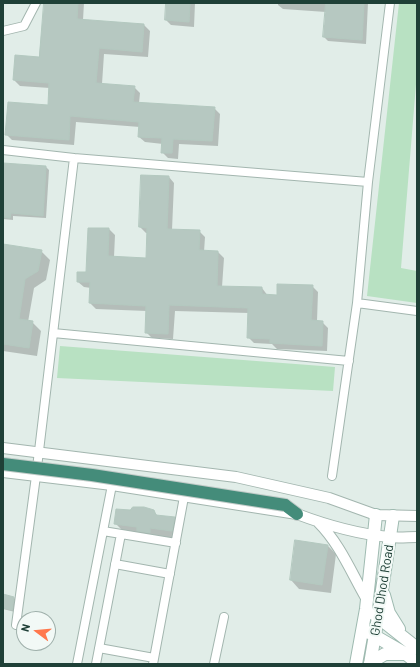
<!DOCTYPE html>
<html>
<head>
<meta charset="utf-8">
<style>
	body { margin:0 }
	#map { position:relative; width:420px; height:667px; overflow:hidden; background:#e1ede8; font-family:Barlow,sans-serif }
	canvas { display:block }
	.frame { position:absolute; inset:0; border:4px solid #1f4037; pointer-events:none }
	.north { position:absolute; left:16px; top:611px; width:40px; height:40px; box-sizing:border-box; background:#f2f9f6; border:1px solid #9eafaa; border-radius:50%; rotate:286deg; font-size:11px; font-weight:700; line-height:16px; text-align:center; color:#1f4037 }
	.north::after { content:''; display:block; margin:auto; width:14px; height:18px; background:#ff784d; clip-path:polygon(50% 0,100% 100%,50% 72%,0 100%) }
</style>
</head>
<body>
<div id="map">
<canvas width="420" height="667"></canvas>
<div class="frame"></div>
<div class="north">N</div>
</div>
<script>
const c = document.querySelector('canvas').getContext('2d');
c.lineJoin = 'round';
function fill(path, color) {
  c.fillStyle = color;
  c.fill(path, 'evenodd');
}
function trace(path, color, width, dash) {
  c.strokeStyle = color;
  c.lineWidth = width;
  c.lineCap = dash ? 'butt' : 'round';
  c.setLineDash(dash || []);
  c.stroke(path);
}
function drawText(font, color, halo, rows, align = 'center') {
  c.font = font + ' Barlow,sans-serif';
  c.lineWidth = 4;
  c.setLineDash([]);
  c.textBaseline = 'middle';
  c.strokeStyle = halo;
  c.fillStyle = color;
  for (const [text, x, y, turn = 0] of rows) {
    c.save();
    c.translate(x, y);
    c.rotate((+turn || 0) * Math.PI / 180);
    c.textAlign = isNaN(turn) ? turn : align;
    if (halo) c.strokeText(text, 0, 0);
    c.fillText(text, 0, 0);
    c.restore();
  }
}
fill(new Path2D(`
	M 399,3 L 417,3 L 417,72 L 401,268 L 417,271 L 417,303 L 367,296 Z
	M 60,346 L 335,367 L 333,391 L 57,378 Z`), '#b8e1c2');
fill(new Path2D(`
	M 45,3 L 84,3 L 83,20 L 144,25 L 150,31 L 148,57 L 104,54 L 102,84 L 134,87 L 140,93 L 139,103 L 214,108 L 220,114 L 218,146 L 179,144 L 178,159 L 168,158 L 162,152 L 163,144 L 145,142 L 139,137 L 140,127 L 76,122 L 74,145 L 12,140 L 6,134 L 49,106 L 50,88 L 20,86 L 14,80 L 40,58 Z
	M 167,3 L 195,3 L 194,27 L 171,25 L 166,20 Z
	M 278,3 L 368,3 L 366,44 L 328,41 L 324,37 L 326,12 L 283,9 L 278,5 Z
	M 3,164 L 46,167 L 49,170 L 46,218 L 13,216 L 13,220 L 3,219 Z
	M 169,177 L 174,183 L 172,230 L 199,231 L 205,237 L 204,252 L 218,252 L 224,258 L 222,287 L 262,288 L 268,296 L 278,296 L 312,286 L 318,292 L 317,321 L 322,322 L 328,328 L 327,351 L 277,349 L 272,344 L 254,343 L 248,337 L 249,313 L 175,311 L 173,339 L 152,338 L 146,332 L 147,311 L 96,309 L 90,303 L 91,288 L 84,287 L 78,282 L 87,273 L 109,229 L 115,235 L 114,257 L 147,259 L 148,233 L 146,233 L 140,227 Z
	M 3,251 L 41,251 L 50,260 L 46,280 L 34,288 L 28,322 L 32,322 L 41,331 L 37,356 L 3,351 Z
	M 153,511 L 158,516 L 174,518 L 183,526 L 180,539 L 124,532 L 115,523 Z
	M 328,546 L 336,554 L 331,593 L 299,589 L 291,580 Z
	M 3,595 L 14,598 L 17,601 L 15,612 L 3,609 Z`), '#0003');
const building = new Path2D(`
	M 44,3 L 78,3 L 77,19 L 144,24 L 142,52 L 99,48 L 96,83 L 135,86 L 133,102 L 215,107 L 212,141 L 173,139 L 172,153 L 161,153 L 162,138 L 138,137 L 139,122 L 70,116 L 69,140 L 5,135 L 8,102 L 48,105 L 49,83 L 13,80 L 15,55 L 39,57 Z
	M 166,3 L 190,3 L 189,22 L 165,20 Z
	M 326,3 L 364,3 L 362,40 L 323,37 Z
	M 3,163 L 46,166 L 43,216 L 11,213 L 10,218 L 3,217 Z
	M 141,175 L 169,176 L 167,229 L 200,230 L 199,250 L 218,251 L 217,286 L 262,287 L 262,294 L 277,295 L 277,284 L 313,285 L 311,320 L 323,321 L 322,346 L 270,343 L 270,339 L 247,338 L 248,308 L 169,305 L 168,334 L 145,333 L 146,306 L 89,303 L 90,282 L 77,282 L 77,272 L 86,272 L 88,228 L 109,228 L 108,256 L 146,258 L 147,228 L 139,227 Z
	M 3,244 L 42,250 L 38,271 L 25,279 L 19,319 L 33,321 L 29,348 L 3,344 Z
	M 133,507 L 144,507 L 154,510 L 156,515 L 175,517 L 172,531 L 150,528 L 150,533 L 137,531 L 137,527 L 114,524 L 116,509 L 130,510 Z
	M 295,540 L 328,545 L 322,585 L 290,580 Z
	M 3,594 L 14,597 L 12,610 L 3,608 Z`);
fill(building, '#b6c8c1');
trace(building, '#b3c8bf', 1);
const minor = new Path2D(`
	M 3,31 L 24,26 L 36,3
	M 3,150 L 74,158 L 368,182
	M 357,303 L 417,311
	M 53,333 L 349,361
	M 332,476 L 357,303 L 368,182 L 390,3
	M 103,531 L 176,543
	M 115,564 L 170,574
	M 16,625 L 36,476 L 74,158
	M 99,648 L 154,658
	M 77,664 L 112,485
	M 96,664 L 121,534
	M 153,664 L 184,497
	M 214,664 L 224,617`);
const tertiary = new Path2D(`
	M 3,448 L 236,477 L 329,498 L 376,515 L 417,516
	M 3,472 L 112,485 L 297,514 C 326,525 358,534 389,537 C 398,538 408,537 417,537
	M 318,522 C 340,544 351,572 366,598`);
const secondary = new Path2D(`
	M 384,595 L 389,613 L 399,629
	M 374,614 L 417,648
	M 368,632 L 406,654 L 417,663
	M 370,663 L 385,654 L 404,654
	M 356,664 L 366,609 L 376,515
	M 370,664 L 378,617 L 393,516`);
const trunk = new Path2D(`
	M 285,505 L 297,514`);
trace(minor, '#a3b6af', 10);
trace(tertiary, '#a3b6af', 12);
trace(secondary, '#9ebab0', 14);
trace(trunk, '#c0cac7', 14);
trace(minor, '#fff', 8);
trace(tertiary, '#fff', 10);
trace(secondary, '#fff', 12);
trace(trunk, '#448c7a', 12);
const trunkBridge = new Path2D(`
	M 3,464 L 92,475 L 285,505`);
trace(trunkBridge, '#c0cac7', 14, []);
trace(trunkBridge, '#448c7a', 12);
drawText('13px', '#1f4037', '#f2f9f6', [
	["Ghod Dhod Road",382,590,-81]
]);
</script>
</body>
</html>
